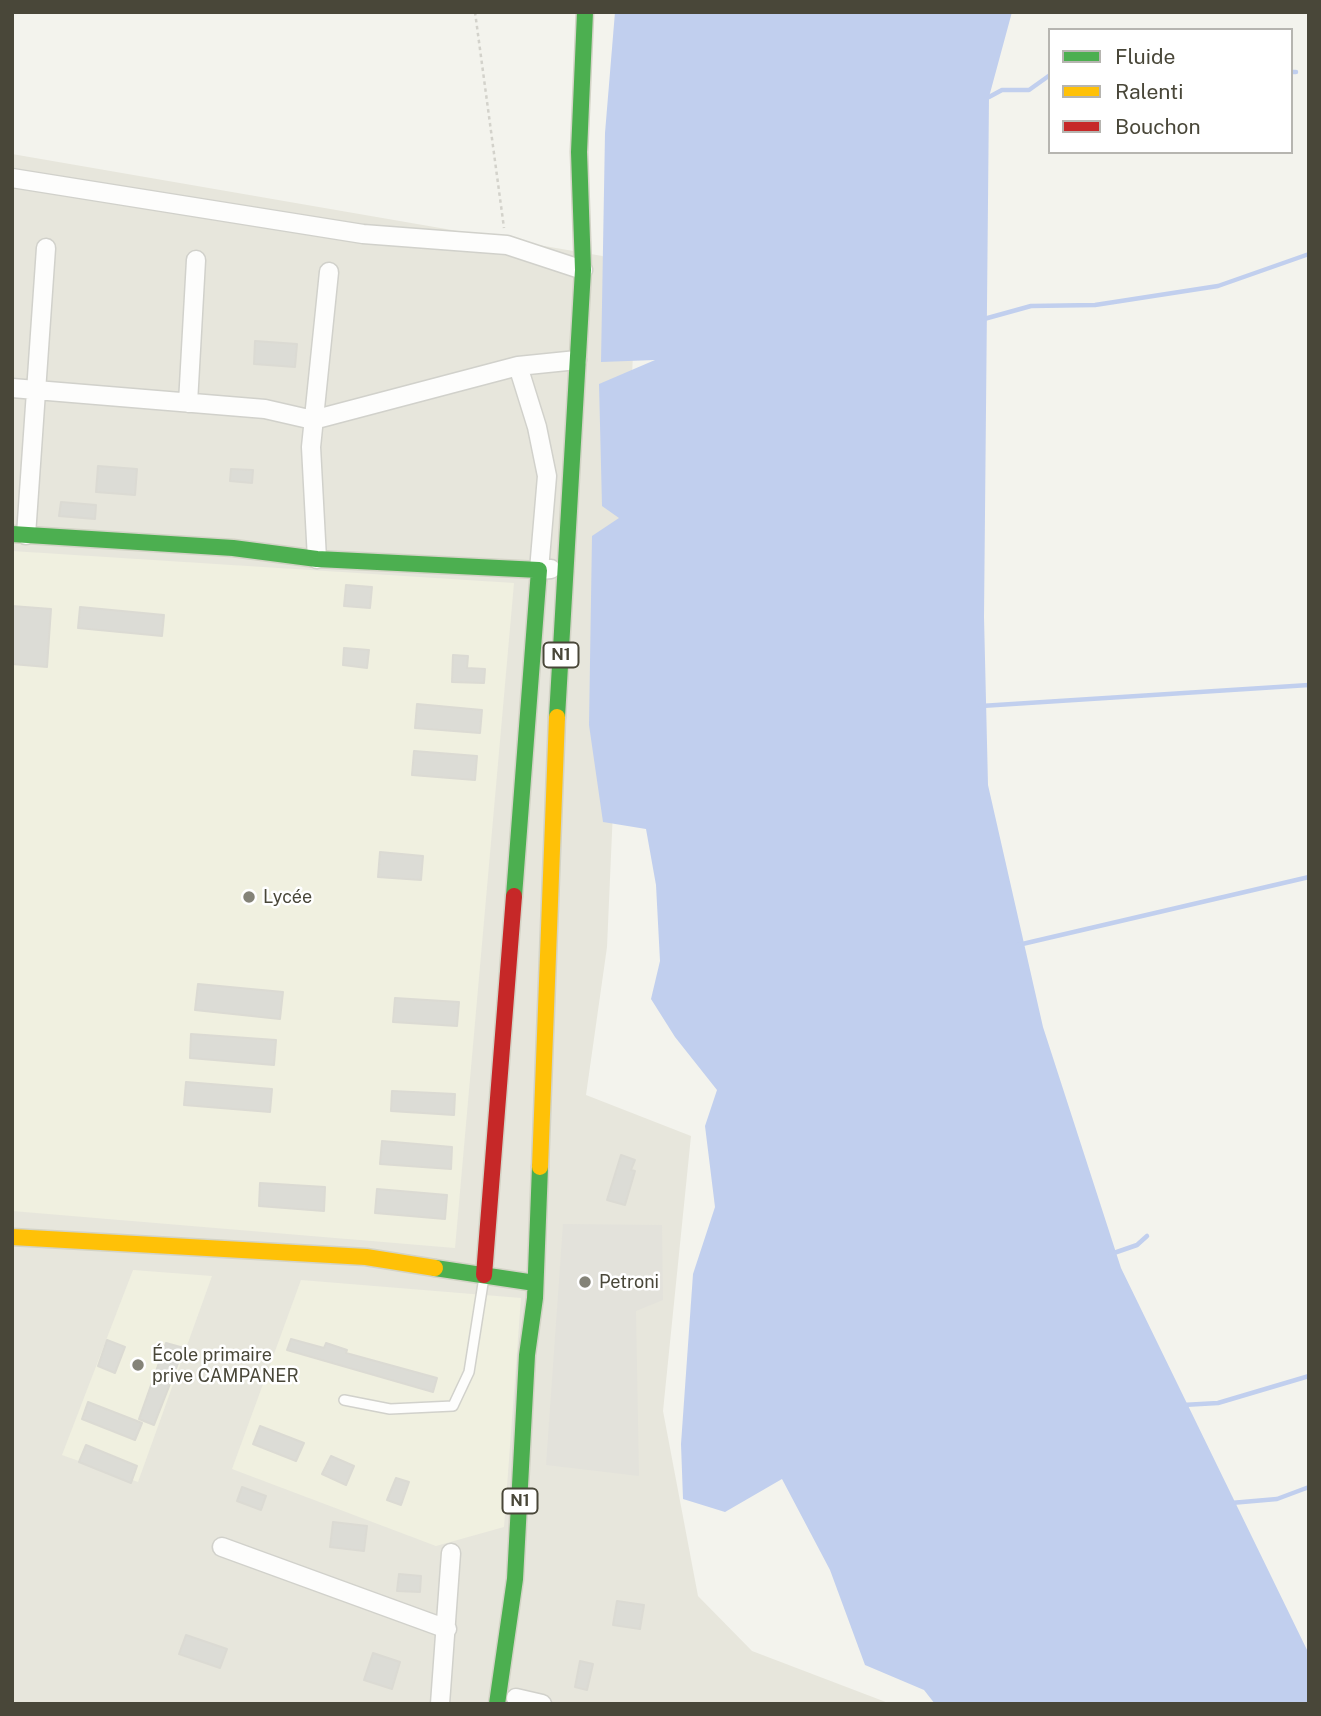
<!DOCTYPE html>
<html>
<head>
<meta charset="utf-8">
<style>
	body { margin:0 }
	#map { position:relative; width:1321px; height:1716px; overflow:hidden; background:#f3f3ed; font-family:"Public Sans",sans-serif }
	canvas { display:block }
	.frame { position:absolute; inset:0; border:14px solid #494739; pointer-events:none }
	.legend { position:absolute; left:1048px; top:28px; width:245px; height:126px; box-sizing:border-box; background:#fff; border:2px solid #b6b5b0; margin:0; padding:9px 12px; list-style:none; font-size:21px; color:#494739 }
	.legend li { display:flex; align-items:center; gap:14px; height:35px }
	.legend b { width:35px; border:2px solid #b6b5b0 }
</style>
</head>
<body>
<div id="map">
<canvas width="1321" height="1716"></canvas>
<div class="frame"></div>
<ul class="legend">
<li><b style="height:9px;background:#4caf50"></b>Fluide</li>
<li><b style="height:9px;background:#ffc107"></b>Ralenti</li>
<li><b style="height:9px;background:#c62828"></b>Bouchon</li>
</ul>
</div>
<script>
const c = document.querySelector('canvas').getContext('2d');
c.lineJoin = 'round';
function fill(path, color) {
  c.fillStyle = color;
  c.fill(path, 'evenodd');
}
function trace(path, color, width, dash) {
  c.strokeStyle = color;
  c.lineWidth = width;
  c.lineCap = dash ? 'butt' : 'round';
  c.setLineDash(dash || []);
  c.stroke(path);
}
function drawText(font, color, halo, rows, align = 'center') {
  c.font = font + ' "Public Sans",sans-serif';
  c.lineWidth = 5;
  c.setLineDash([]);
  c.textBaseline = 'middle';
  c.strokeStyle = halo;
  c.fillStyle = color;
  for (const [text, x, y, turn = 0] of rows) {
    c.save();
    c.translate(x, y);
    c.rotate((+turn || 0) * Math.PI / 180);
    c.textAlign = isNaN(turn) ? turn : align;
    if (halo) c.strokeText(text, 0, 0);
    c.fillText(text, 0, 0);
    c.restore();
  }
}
fill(new Path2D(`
	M 12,154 L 637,262 L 607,947 L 586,1095 L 691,1136 L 663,1411 L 698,1596 L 752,1651 L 891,1704 L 12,1704 Z`), '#e7e6dc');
fill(new Path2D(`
	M 563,1224 L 662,1225 L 663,1300 L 636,1311 L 639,1476 L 546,1465 Z`), '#e3e2db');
fill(new Path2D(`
	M 12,551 L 514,583 L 455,1248 L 12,1211 Z
	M 133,1270 L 212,1276 L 138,1482 L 62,1455 Z
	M 301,1280 L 521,1298 L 504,1527 L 436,1546 L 232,1469 Z`), '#f0f0e0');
fill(new Path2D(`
	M 615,12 L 1012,12 L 989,97 L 984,617 L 988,785 L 1043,1027 L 1121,1268 L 1309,1654 L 1309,1704 L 935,1704 L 924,1690 L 865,1665 L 830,1570 L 782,1479 L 725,1512 L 683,1499 L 681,1444 L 693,1274 L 715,1207 L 705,1126 L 717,1090 L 675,1037 L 651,999 L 660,961 L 656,885 L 646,829 L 603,822 L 589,725 L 592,536 L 619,518 L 602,506 L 599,384 L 655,360 L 601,362 L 605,133 Z`), '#c1cfee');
trace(new Path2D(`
	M 1291,72 L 1296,72
	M 989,97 L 1002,90 L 1029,90 L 1050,75
	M 984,319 L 1031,306 L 1095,305 L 1218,286 L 1309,254
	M 981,706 L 1309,685
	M 1018,945 L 1309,877
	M 1111,1254 L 1137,1245 L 1147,1236
	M 1183,1405 L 1218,1403 L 1309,1376
	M 1231,1503 L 1277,1499 L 1309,1487`), '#c1cfee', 4.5);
const building = new Path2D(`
	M 255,341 L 297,344 L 295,367 L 254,364 Z
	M 98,466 L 137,469 L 135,495 L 96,492 Z
	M 231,469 L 253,470 L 252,483 L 230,481 Z
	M 61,502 L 96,505 L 95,519 L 59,516 Z
	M 346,585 L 372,587 L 370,608 L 344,606 Z
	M 12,606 L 51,609 L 47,667 L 12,664 Z
	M 80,607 L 164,615 L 162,636 L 78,628 Z
	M 344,648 L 369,650 L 367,668 L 343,665 Z
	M 453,655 L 468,656 L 467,668 L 485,669 L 484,683 L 452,682 Z
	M 417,704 L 482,710 L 480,733 L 415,728 Z
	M 414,751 L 477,756 L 475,780 L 412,775 Z
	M 380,852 L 423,856 L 421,880 L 378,877 Z
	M 198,984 L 283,992 L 280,1019 L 195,1010 Z
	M 395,998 L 459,1002 L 457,1026 L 393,1022 Z
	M 191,1034 L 276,1040 L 274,1065 L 190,1058 Z
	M 186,1082 L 272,1089 L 270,1112 L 184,1105 Z
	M 392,1091 L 455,1094 L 454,1115 L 391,1111 Z
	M 382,1141 L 452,1147 L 451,1169 L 380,1164 Z
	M 621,1155 L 635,1160 L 631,1170 L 635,1171 L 625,1205 L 607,1200 Z
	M 260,1183 L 325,1187 L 324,1211 L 259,1206 Z
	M 377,1189 L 447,1195 L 445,1219 L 375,1213 Z
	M 291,1339 L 324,1348 L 326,1343 L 347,1350 L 346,1353 L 437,1378 L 433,1392 L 287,1350 Z
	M 107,1340 L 125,1347 L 115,1373 L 98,1366 Z
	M 166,1343 L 184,1348 L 154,1425 L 139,1419 Z
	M 88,1402 L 142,1423 L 135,1440 L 82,1419 Z
	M 260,1426 L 304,1443 L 296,1461 L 253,1444 Z
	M 86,1445 L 137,1466 L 131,1483 L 79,1462 Z
	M 331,1456 L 354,1466 L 346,1485 L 322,1474 Z
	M 396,1478 L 409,1482 L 401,1505 L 387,1500 Z
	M 242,1487 L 266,1496 L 261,1510 L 237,1501 Z
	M 333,1522 L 367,1526 L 364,1551 L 330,1547 Z
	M 399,1574 L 421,1576 L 420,1592 L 397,1591 Z
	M 617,1601 L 644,1605 L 640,1629 L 613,1625 Z
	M 186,1635 L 227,1649 L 220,1668 L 179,1654 Z
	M 373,1653 L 400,1662 L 392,1689 L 364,1680 Z
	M 580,1661 L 593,1664 L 587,1690 L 575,1687 Z`);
fill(building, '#dcdcd6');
trace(building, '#dbdad3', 2);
const lane = new Path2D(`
	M 344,1400 L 390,1409 L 453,1406 L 469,1372 L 484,1277`);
const street = new Path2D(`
	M 12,178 L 363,234 L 507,245 L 583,270
	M 518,366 L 537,427 L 547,476 L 539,570 L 551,569
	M 12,388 L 265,409 L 313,420 L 518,366 L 577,360
	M 188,403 L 196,260
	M 26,535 L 46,248
	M 317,559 L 311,447 L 329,272
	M 222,1547 L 447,1629
	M 516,1698 L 542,1704
	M 440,1704 L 451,1553`);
const fast = new Path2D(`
	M 12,534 L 233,548 L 317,559 L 539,570 L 514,896
	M 557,717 L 583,270 L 579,152 L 585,12
	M 435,1268 L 535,1283
	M 497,1704 L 515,1579 L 527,1355 L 535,1298 L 540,1167`);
const slow = new Path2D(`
	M 540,1167 L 557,717
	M 12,1237 L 366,1257 L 435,1268`);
const jam = new Path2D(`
	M 484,1275 L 514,896`);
trace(lane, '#d1d1cb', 12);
trace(street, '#d1d1cb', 21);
trace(fast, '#d3d3c6', 19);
trace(slow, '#d3d3c6', 19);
trace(jam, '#d3d3c6', 19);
trace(new Path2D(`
	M 475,12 L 504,228`), '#d3d2cb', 2.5, [3.5, 3.5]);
trace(lane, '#fdfdfc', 9);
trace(street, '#fdfdfc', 18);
trace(fast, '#4caf50', 16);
trace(slow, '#ffc107', 16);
trace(jam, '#c62828', 16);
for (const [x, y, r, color] of [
	[249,897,7,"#848378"],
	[585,1282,7,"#848378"],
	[138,1365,7,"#848378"]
]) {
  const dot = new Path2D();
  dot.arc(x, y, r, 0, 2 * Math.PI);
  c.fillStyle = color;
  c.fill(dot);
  trace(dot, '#fff', 2.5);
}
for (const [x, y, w] of [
	[561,655,35],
	[520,1501,35]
]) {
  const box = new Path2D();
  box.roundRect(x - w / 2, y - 12.5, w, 25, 5);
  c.fillStyle = '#fff';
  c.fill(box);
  trace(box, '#494739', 2);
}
drawText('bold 16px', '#494739', null, [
	["N1",561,655],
	["N1",520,1501]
]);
drawText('18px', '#494739', '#fff', [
	["Lycée",263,897],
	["Petroni",599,1282],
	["École primaire",152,1355],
	["prive CAMPANER",152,1376]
], 'left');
</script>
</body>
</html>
